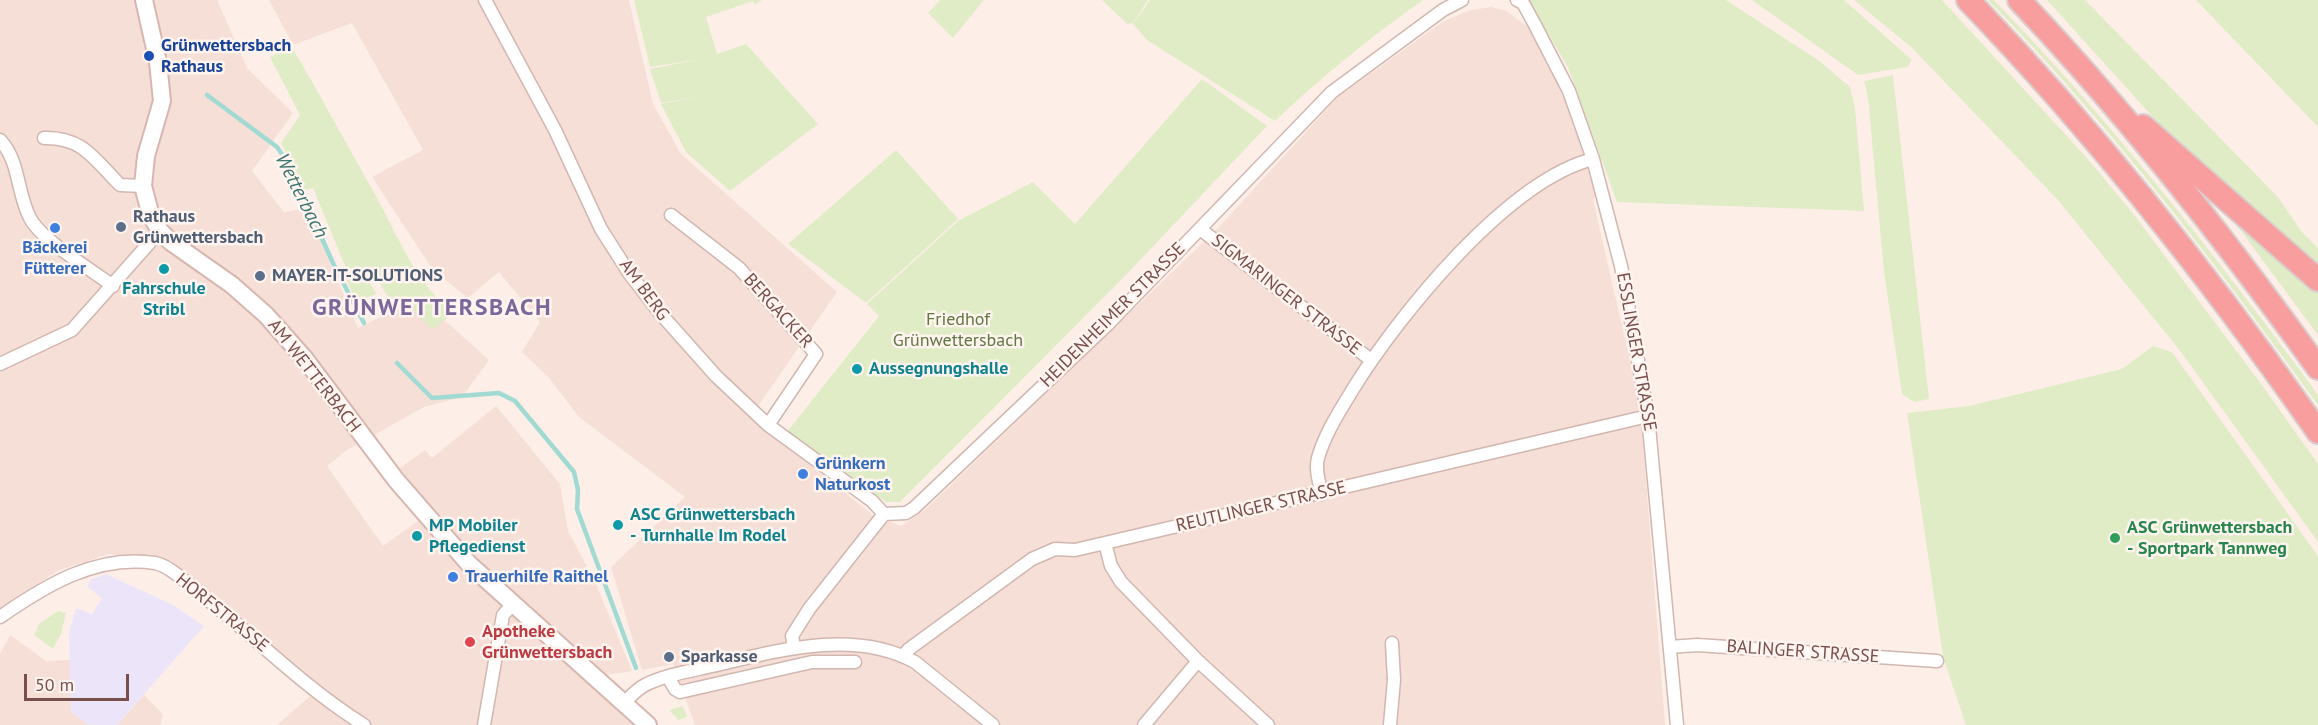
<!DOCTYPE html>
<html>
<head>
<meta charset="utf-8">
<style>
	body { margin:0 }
	#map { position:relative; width:2318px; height:725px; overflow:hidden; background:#fdefe8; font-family:"PT Sans",sans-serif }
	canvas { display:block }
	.scale { position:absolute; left:24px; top:674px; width:105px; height:27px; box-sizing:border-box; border:3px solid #784f4b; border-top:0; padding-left:8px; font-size:18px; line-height:21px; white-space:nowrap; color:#784f4b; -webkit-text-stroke:4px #fff4ef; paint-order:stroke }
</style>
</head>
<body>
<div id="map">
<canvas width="2318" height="725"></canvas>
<div class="scale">50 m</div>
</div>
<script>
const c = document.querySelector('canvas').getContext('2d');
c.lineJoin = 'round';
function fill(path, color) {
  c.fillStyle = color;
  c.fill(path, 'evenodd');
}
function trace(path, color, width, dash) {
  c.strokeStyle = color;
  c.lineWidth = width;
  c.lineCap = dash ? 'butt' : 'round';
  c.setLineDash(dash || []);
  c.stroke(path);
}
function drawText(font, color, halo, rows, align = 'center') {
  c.font = font + ' "PT Sans",sans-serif';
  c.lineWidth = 5;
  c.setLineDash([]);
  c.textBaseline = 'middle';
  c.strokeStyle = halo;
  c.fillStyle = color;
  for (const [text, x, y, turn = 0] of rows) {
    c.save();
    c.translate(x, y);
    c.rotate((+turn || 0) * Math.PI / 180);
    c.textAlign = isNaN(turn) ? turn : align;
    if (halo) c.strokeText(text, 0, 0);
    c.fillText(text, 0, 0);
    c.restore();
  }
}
fill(new Path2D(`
	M 0,0 L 217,0 L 247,68 L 293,113 L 252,171 L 284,212 L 307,208 L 358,328 L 389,313 L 411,290 L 489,360 L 462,397 L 424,407 L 347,450 L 327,466 L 383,546 L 432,511 L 400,468 L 425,450 L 432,458 L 496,406 L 560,484 L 568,531 L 595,582 L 632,671 L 606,675 L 593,687 L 633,725 L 277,725 L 318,689 L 182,576 L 141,558 L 109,554 L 59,570 L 0,608 Z
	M 269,0 L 629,0 L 653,104 L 681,154 L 837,292 L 750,418 L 873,515 L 901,526 L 926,509 L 1219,227 L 1338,97 L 1444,21 L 1471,10 L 1491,7 L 1506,11 L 1528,27 L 1551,69 L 1571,114 L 1596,196 L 1593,200 L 1635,382 L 1642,430 L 1665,725 L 695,725 L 673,664 L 642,670 L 611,567 L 685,497 L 579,417 L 549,378 L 522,352 L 540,322 L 499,272 L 468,298 L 433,270 L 372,177 L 423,150 L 352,23 L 293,45 Z
	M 10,635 L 46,661 L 70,660 L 71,712 L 89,725 L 0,725 L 0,654 Z
	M 144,695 L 163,714 L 160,725 L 117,725 Z`), '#f5dfd6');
fill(new Path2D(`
	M 106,574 L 173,605 L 204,626 L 117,725 L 89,725 L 71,712 L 69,633 L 76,608 L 92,614 L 102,598 L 87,587 L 90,580 Z`), '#ece5fa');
fill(new Path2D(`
	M 634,0 L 762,0 L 755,5 L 753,1 L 706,17 L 717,54 L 746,44 L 818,124 L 730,191 L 686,152 L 661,104 L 702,96 L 661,103 L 650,69 L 701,59 L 650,67 Z
	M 940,0 L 984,0 L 953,38 L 928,13 Z
	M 1102,0 L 1148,0 L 1133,23 L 1127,24 Z
	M 1150,0 L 1423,0 C 1370,38 1322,76 1275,121 L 1147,40 L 1133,24 Z
	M 1527,0 L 1726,0 L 1818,60 L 1850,87 L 1855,108 L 1864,211 L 1617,202 L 1568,67 Z
	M 1752,0 L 1844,0 L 1912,60 L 1908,67 L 1858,75 Z
	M 1854,0 L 1942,0 L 2087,158 L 2131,211 L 2259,381 L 2318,464 L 2318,542 L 2181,352 L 2057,199 L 1912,48 Z
	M 1988,0 L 1994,0 C 2110,120 2212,251 2311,385 L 2318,396 L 2318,405 C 2216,264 2111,125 1988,0 Z
	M 2047,0 L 2085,0 L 2278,197 L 2301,231 L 2318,248 L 2318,271 L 2180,147 Z
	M 2196,0 L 2318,0 L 2318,127 Z
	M 291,46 C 319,92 344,140 371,187 C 396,230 413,282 454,313 L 432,330 L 404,299 L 393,306 L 379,282 L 364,268 L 346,268 L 313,188 L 305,190 L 281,143 L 300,115 L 270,57 Z
	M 1893,75 L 1929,399 L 1914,402 L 1902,394 L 1884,272 L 1868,97 L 1864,81 Z
	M 1202,79 L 1267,126 L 1125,276 L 900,502 L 886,502 L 787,432 L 879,316 L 867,304 L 958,221 L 1033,182 L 1081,230 L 1075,224 Z
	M 896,150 L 958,219 L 866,303 L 788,244 Z
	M 2230,216 L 2318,290 L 2318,335 Z
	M 355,273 L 366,278 L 377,294 L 362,299 L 367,312 L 362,315 L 344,274 Z
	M 2153,346 L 2172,352 L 2318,556 L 2318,725 L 1966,725 L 1943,657 L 1907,413 L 1969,406 L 2122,369 Z
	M 58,611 L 66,613 L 61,634 L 53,649 L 34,635 L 39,624 Z
	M 683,706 L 687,717 L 678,720 L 669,710 Z`), '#dfecc6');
trace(new Path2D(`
	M 207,95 L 277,147 L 288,163 L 333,263 L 364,323
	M 397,363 L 432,398 L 499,393 L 515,401 L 574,472 L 578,490 L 577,509 L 636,668`), '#a1dad3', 4.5);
const street = new Path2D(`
	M 485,0 L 555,130 L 601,229 L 629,273 L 659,312 L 716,376 L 768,425 L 872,501 L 884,514
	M 1517,0 L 1523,3 L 1535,25 L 1569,91 L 1593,159 L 1621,266 L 1648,416 L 1677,725
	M 44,138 C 83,137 94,159 120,185 L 143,186
	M 0,140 C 20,161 17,194 30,218 C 41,240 92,270 113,286
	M 671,215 L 739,268 L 816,354 L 768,425
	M 1200,229 L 1371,360
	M 0,364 L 72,330 L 160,231
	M 1322,494 C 1319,482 1315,469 1318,458 C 1325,433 1340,411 1353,389 C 1399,315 1507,181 1593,159
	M 1105,543 L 1111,566 L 1121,582 L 1198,661 L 1268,725
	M 0,617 C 46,585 97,554 155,563 C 170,566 185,582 197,591 C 253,635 303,687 364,725
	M 794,647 L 792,636 L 809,609 L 884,514 L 906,513 L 914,508 L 1107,325 L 1332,92 L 1443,10 L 1462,0
	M 1670,647 L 1697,645 L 1937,661
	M 903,656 L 909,649 L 1032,559 L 1055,549 L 1075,550 L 1648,416
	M 668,677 L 675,689 L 680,692 L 812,662 L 855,662
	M 624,703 C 630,697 637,689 645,685 C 665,675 690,671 712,666 C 776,651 853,628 915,662 L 993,725
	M 484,725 L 503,615 L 513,604
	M 1144,725 L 1198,661
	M 1390,725 L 1394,680 L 1392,643`);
const secondary = new Path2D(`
	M 144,0 L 158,62 L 162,101 L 146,156 L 143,186 L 151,216 L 160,231 L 171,242 L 232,285 L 266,315 L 305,359 L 396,480 L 469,564 L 648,725`);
const highway = new Path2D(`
	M 1968,0 C 2097,134 2212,280 2318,432
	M 2019,0 C 2128,115 2226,240 2318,368
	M 2143,126 L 2318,280`);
trace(street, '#d2b6b0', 15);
trace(secondary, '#d8b6b0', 20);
trace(highway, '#d9cecd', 26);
trace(street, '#fff', 12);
trace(secondary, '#fff', 16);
trace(highway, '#f89e9f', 22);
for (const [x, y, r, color] of [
	[149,56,6,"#1a4fb4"],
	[121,227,6,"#5c6f8a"],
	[55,228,6,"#3f7fe0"],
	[164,269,6,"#0f9aa8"],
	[260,276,6,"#5c6f8a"],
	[857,369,6,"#0f9aa8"],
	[803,474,6,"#3f7fe0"],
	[618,525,6,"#0f9aa8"],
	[417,536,6,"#0f9aa8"],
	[2115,538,6,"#2e9e5b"],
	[453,577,6,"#3f7fe0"],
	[470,642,6,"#e0444e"],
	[669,657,6,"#5c6f8a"]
]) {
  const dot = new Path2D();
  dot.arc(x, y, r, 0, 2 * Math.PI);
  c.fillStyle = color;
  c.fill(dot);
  trace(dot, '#fff4ef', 2);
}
drawText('bold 18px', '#164399', '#fff4ef', [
	["Grünwettersbach",161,46],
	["Rathaus",161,67]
], 'left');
drawText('bold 18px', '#4e5e75', '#fff4ef', [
	["Rathaus",133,217],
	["Grünwettersbach",133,238],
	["MAYER-IT-SOLUTIONS",272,276],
	["Sparkasse",681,657]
], 'left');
drawText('bold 18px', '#366cbe', '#fff4ef', [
	["Bäckerei",55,248,"center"],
	["Fütterer",55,269,"center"],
	["Grünkern",815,464],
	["Naturkost",815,485],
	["Trauerhilfe Raithel",465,577]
], 'left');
drawText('bold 18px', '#0d838f', '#fff4ef', [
	["Fahrschule",164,289,"center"],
	["Stribl",164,310,"center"],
	["Aussegnungshalle",869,369],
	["ASC Grünwettersbach",630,515],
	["- Turnhalle Im Rodel",630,536],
	["MP Mobiler",429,526],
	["Pflegedienst",429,547]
], 'left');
drawText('18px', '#784f4b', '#fff4ef', [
	["AM BERG",644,290,54],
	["SIGMARINGER STRASSE",1286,295,38],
	["BERGACKER",778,311,48],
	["HEIDENHEIMER STRASSE",1113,315,-45],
	["ESSLINGER STRASSE",1636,352,80],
	["AM WETTERBACH",314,376,52],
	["REUTLINGER STRASSE",1261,507,-13],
	["HORFSTRASSE",222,613,39],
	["BALINGER STRASSE",1803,652,4]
]);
drawText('18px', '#5f7840', '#fff4ef', [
	["Friedhof",958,320],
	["Grünwettersbach",958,341]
]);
drawText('bold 18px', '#27864d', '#fff4ef', [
	["ASC Grünwettersbach",2127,528],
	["- Sportpark Tannweg",2127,549]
], 'left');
drawText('bold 18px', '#be3a42', '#fff4ef', [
	["Apotheke",482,632],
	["Grünwettersbach",482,653]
], 'left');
drawText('italic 20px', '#3b7670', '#fff4ef', [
	["Wetterbach",301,196,63]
]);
c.letterSpacing = '1.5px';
drawText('bold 24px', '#7c679b', '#fff4ef', [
	["GRÜNWETTERSBACH",432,308]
]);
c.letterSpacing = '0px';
</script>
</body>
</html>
